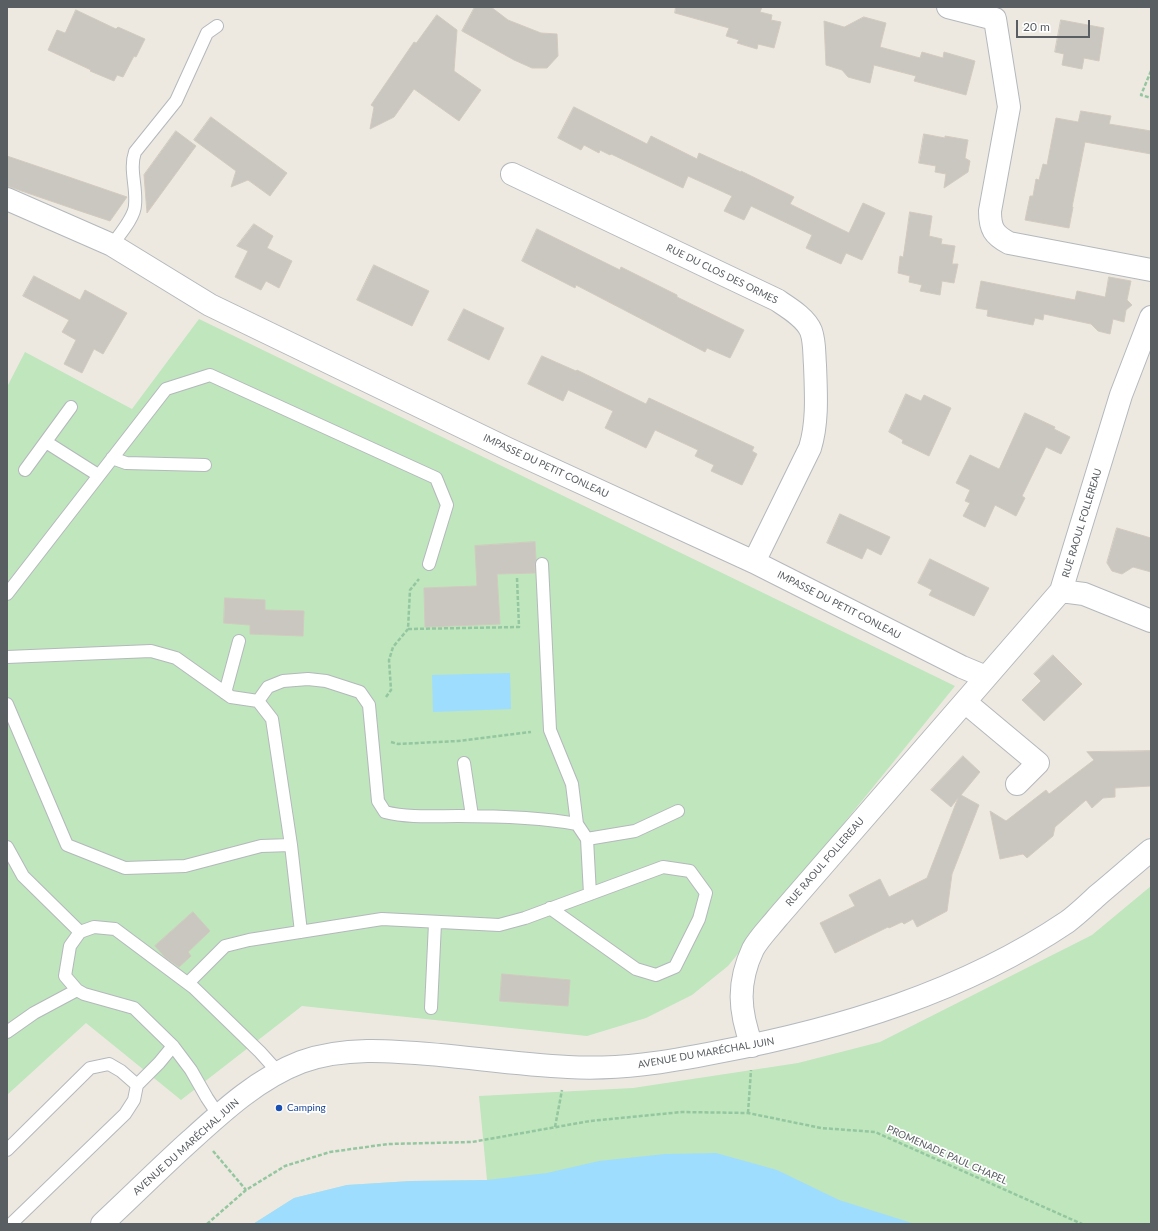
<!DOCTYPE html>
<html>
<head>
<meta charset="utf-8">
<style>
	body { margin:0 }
	#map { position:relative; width:1158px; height:1231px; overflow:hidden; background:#ede9e1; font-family:Lato,sans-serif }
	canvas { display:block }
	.frame { position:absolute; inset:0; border:8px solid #595e62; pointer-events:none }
	.scale { position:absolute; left:1016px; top:20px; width:74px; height:18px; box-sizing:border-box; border:2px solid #595e62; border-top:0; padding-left:5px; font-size:12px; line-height:14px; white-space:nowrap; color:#595e62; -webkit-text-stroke:3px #fff; paint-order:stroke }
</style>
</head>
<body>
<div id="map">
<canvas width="1158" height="1231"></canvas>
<div class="frame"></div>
<div class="scale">20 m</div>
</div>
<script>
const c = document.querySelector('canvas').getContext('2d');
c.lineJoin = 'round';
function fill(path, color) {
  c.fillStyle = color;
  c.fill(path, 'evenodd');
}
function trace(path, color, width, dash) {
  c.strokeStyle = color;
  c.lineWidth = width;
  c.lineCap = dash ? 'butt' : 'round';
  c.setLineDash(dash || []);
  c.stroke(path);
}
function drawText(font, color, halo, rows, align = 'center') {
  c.font = font + ' Lato,sans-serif';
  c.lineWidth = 3.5;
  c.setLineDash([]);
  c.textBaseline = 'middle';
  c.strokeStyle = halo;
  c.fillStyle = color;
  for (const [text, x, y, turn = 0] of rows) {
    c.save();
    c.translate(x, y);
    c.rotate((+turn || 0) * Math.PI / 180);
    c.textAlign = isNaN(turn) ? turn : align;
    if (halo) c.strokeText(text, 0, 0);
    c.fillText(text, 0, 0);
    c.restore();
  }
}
fill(new Path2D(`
	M 199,319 L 955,686 L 728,966 L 692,995 L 646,1018 L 587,1036 L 302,1006 L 181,1100 L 86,1023 L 7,1095 L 7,387 L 25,352 L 132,409 Z
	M 1151,886 L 1151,1224 L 253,1224 L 294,1198 L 347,1185 L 411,1181 L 487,1180 L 479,1096 L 633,1088 L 798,1063 L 880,1042 L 1092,935 Z`), '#bfe6bc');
fill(new Path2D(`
	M 510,673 L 511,709 L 433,712 L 432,675 Z
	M 716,1153 L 777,1170 L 839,1200 L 915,1224 L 253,1224 L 294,1198 L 347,1185 L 411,1181 L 487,1180 L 547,1173 L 599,1161 L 665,1154 Z`), '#9fddff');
const building = new Path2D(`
	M 475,7 L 491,7 L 508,20 L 541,33 L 557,34 L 558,56 L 547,68 L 532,68 L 514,60 L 462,31 Z
	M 676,7 L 762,7 L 760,12 L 772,15 L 771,20 L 781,22 L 774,48 L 758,44 L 757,49 L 737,43 L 739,40 L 726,36 L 729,28 L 675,13 Z
	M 76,10 L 116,29 L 118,27 L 145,39 L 136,57 L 134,56 L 123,77 L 117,75 L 114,81 L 90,71 L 91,70 L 48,50 L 57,30 L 65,33 Z
	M 437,15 L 457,30 L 454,71 L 481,90 L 459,121 L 414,89 L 394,117 L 370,129 L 374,107 L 371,105 L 414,42 L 416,43 Z
	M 864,17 L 886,23 L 880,47 L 920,58 L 922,52 L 943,58 L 944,52 L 975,61 L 966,95 L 914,81 L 916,76 L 874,65 L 870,83 L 848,77 L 842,70 L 826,65 L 824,21 L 844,27 Z
	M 1061,20 L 1104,28 L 1099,61 L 1084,58 L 1082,69 L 1062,65 L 1064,54 L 1055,52 Z
	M 574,107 L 647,144 L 651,136 L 697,159 L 699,153 L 741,172 L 741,171 L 794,197 L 790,204 L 849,233 L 863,203 L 885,213 L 862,260 L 846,253 L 841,264 L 806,248 L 812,235 L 751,206 L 744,220 L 724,211 L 732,196 L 688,176 L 683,188 L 611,154 L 610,155 L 600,150 L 599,153 L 584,145 L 581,150 L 558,138 Z
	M 1081,111 L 1111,116 L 1109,124 L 1151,131 L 1151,154 L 1085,142 L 1072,207 L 1073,207 L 1069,228 L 1025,220 L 1030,196 L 1033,196 L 1036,179 L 1039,180 L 1043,164 L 1047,165 L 1056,118 L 1078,122 Z
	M 211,117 L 287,173 L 270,196 L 248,180 L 231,187 L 236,171 L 194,140 Z
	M 176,131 L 196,146 L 147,213 L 144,175 Z
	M 924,134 L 945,138 L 945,136 L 968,140 L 965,158 L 970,161 L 968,172 L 944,188 L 946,174 L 935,172 L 936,166 L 919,163 Z
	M 7,156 L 63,175 L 127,197 L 110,221 L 77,210 L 7,186 Z
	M 910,212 L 932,216 L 929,236 L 942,239 L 941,244 L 955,246 L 952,264 L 958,264 L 954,283 L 942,281 L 940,295 L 920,291 L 922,285 L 909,282 L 910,276 L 898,273 L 900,256 L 903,257 Z
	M 254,224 L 273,236 L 267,248 L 292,261 L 279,288 L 266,281 L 261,290 L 235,277 L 248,251 L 237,246 Z
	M 537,229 L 620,270 L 621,267 L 677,295 L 677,297 L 744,330 L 730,358 L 707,348 L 705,352 L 576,285 L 575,288 L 522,261 Z
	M 374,265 L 429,291 L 412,326 L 357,300 Z
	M 34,276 L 80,300 L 85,290 L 127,313 L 103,354 L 94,349 L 82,373 L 64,364 L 76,340 L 62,332 L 69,320 L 23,296 Z
	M 1109,277 L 1131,281 L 1127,300 L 1132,305 L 1126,310 L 1124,322 L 1113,319 L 1110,334 L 1098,331 L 1091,324 L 1044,314 L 1043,320 L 1035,318 L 1033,325 L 987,316 L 988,310 L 976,308 L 981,281 L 1075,300 L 1077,291 L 1105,297 Z
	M 464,309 L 504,328 L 489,360 L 448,340 Z
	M 542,356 L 576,371 L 577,370 L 646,404 L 649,398 L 754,447 L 752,451 L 757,454 L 742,485 L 711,471 L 714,465 L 695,456 L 698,450 L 655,430 L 646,448 L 605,428 L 613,411 L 568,390 L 563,401 L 528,384 Z
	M 906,394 L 921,401 L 924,395 L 951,408 L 929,456 L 902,443 L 903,440 L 889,432 Z
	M 1025,413 L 1055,427 L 1054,429 L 1070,437 L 1061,454 L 1046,447 L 1022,496 L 1025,498 L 1016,516 L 995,505 L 985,527 L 963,516 L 970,503 L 965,501 L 970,490 L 956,483 L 970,455 L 999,469 Z
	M 840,514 L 890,537 L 881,555 L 867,548 L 862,559 L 827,543 Z
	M 1117,528 L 1151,538 L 1151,572 L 1133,567 L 1122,574 L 1112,571 L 1107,563 Z
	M 535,542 L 536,560 L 535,564 L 535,573 L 497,574 L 500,624 L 425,627 L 424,588 L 477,586 L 475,546 Z
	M 930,559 L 989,588 L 974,616 L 929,595 L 932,590 L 918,583 Z
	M 225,598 L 265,600 L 265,610 L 304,611 L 303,636 L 250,634 L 250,625 L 224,623 Z
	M 1053,655 L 1082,684 L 1044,721 L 1022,700 L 1041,681 L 1034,674 Z
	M 1151,751 L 1151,786 L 1115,788 L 1115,797 L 1103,798 L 1092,808 L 1086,800 L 1055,827 L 1053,836 L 1027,858 L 1023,854 L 1000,859 L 990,811 L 1006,821 L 1046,790 L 1049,794 L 1094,760 L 1087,752 Z
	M 963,756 L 980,772 L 961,795 L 979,805 L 952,874 L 947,911 L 917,927 L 913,919 L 904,924 L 902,922 L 889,928 L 888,927 L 835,953 L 820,923 L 855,906 L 849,895 L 880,879 L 889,897 L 927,878 L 958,798 L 951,807 L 931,790 Z
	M 193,912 L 210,931 L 188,952 L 191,956 L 179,967 L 166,958 L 155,946 Z
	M 502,974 L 570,980 L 568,1006 L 500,1001 Z`);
fill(building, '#cac6c0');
trace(building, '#d2cabf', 1);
const lane = new Path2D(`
	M 112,245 C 119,235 135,217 135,205 C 137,187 129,169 135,152 L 176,101 L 207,33 L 217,26
	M 46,442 L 98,475
	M 112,458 L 126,463 L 205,465
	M 25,470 L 71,407
	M 542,564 L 550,730 L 572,784 L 577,824
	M 7,594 L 166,389 L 210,375 L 436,478 L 447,505 L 429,564
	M 7,657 L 151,651 L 176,658 L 231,697 L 258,701 L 272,719 L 291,845 L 301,932
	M 225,693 L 239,641
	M 258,701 L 268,687 L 283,681 L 308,679 L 326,681 L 360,692 L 369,705 L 378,801 L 385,812 C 408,818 434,816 458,816 C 498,816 539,817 577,824 L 587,839 L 590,894
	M 7,704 L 67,845 L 125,868 L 185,866 L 261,846 L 291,845
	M 464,763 L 472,816
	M 587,839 L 635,831 L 678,811
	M 7,847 L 23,876 L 80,932
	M 188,983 L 225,946 L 249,940 L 382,919 L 499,925 L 525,918 L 663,867 L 690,871 L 706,893 L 699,919 L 675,967 L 656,975 L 636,969 L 550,908
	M 431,1008 L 435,923
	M 7,1032 L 34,1013 L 77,990
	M 219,1116 L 207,1098 L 191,1070 L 173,1046 L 134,1008 L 84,994 L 77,990 L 65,976 L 70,946 L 80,932 L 94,927 L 115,929 L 194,988 L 260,1052 L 278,1072
	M 7,1150 L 90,1068 L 109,1064 L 121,1071 L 137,1085
	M 11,1224 L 125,1114 L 134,1100 L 137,1085 L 159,1063 L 173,1046`);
const street = new Path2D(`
	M 948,7 L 995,19 L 1009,107 L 990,211 C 990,229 994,235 1009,243 L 1151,270
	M 512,174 L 777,300 C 789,308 806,318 811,331 C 815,342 814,354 815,365 C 816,393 818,422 810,448 L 754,562
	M 7,199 L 112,245 L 210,305 L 508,449 L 754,562 L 962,667 L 986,677
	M 1061,591 L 1084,594 L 1151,621
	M 965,702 L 1038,763 L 1017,784
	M 752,1046 C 739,1011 737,983 753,949 C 759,938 770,927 778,917 L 1061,591 L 1121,395 L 1151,317`);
const secondary = new Path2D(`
	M 102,1224 C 132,1196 161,1167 191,1140 C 224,1110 259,1078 301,1062 C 345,1046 394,1051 440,1055 C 482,1059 525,1065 568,1067 C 619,1070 668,1062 718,1052 C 840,1029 963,992 1067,922 C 1078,914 1088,904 1098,895 C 1116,880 1133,865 1151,850`);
trace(lane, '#b4b8bc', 14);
trace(street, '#b4b8bc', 24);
trace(secondary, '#b4b9be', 24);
trace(new Path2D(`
	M 1151,71 L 1141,95 L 1151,98
	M 408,629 L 519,627 L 517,578
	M 386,697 L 391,690 L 389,660 L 393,647 L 408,629 L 410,590 L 419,579
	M 391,742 L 398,744 L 458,741 L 531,732
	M 748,1113 L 751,1070
	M 555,1127 L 562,1090
	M 213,1151 L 246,1190
	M 207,1224 L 246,1190 L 285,1166 L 330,1152 L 388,1144 L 472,1142 L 590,1121 L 682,1112 L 748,1113 L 821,1128 L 875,1132 L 1082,1224`), '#94c79f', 2.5, [4, 2]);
trace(lane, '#fff', 12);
trace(street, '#fff', 22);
trace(secondary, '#fff', 22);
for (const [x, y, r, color] of [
	[279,1108,4,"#1a4fb4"]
]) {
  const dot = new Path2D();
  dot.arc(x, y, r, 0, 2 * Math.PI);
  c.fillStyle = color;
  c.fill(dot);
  trace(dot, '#fff', 1.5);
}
drawText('10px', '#595e62', '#fff', [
	["RUE DU CLOS DES ORMES",722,274,26],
	["IMPASSE DU PETIT CONLEAU",546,466,25],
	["RUE RAOUL FOLLEREAU",1082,523,-73],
	["IMPASSE DU PETIT CONLEAU",839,605,27],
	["RUE RAOUL FOLLEREAU",825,862,-49],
	["AVENUE DU MARÉCHAL JUIN",706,1053,-10],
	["AVENUE DU MARÉCHAL JUIN",186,1147,-42],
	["PROMENADE PAUL CHAPEL",947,1155,24]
]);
drawText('10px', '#164399', '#fff', [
	["Camping",287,1108]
], 'left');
</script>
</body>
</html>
